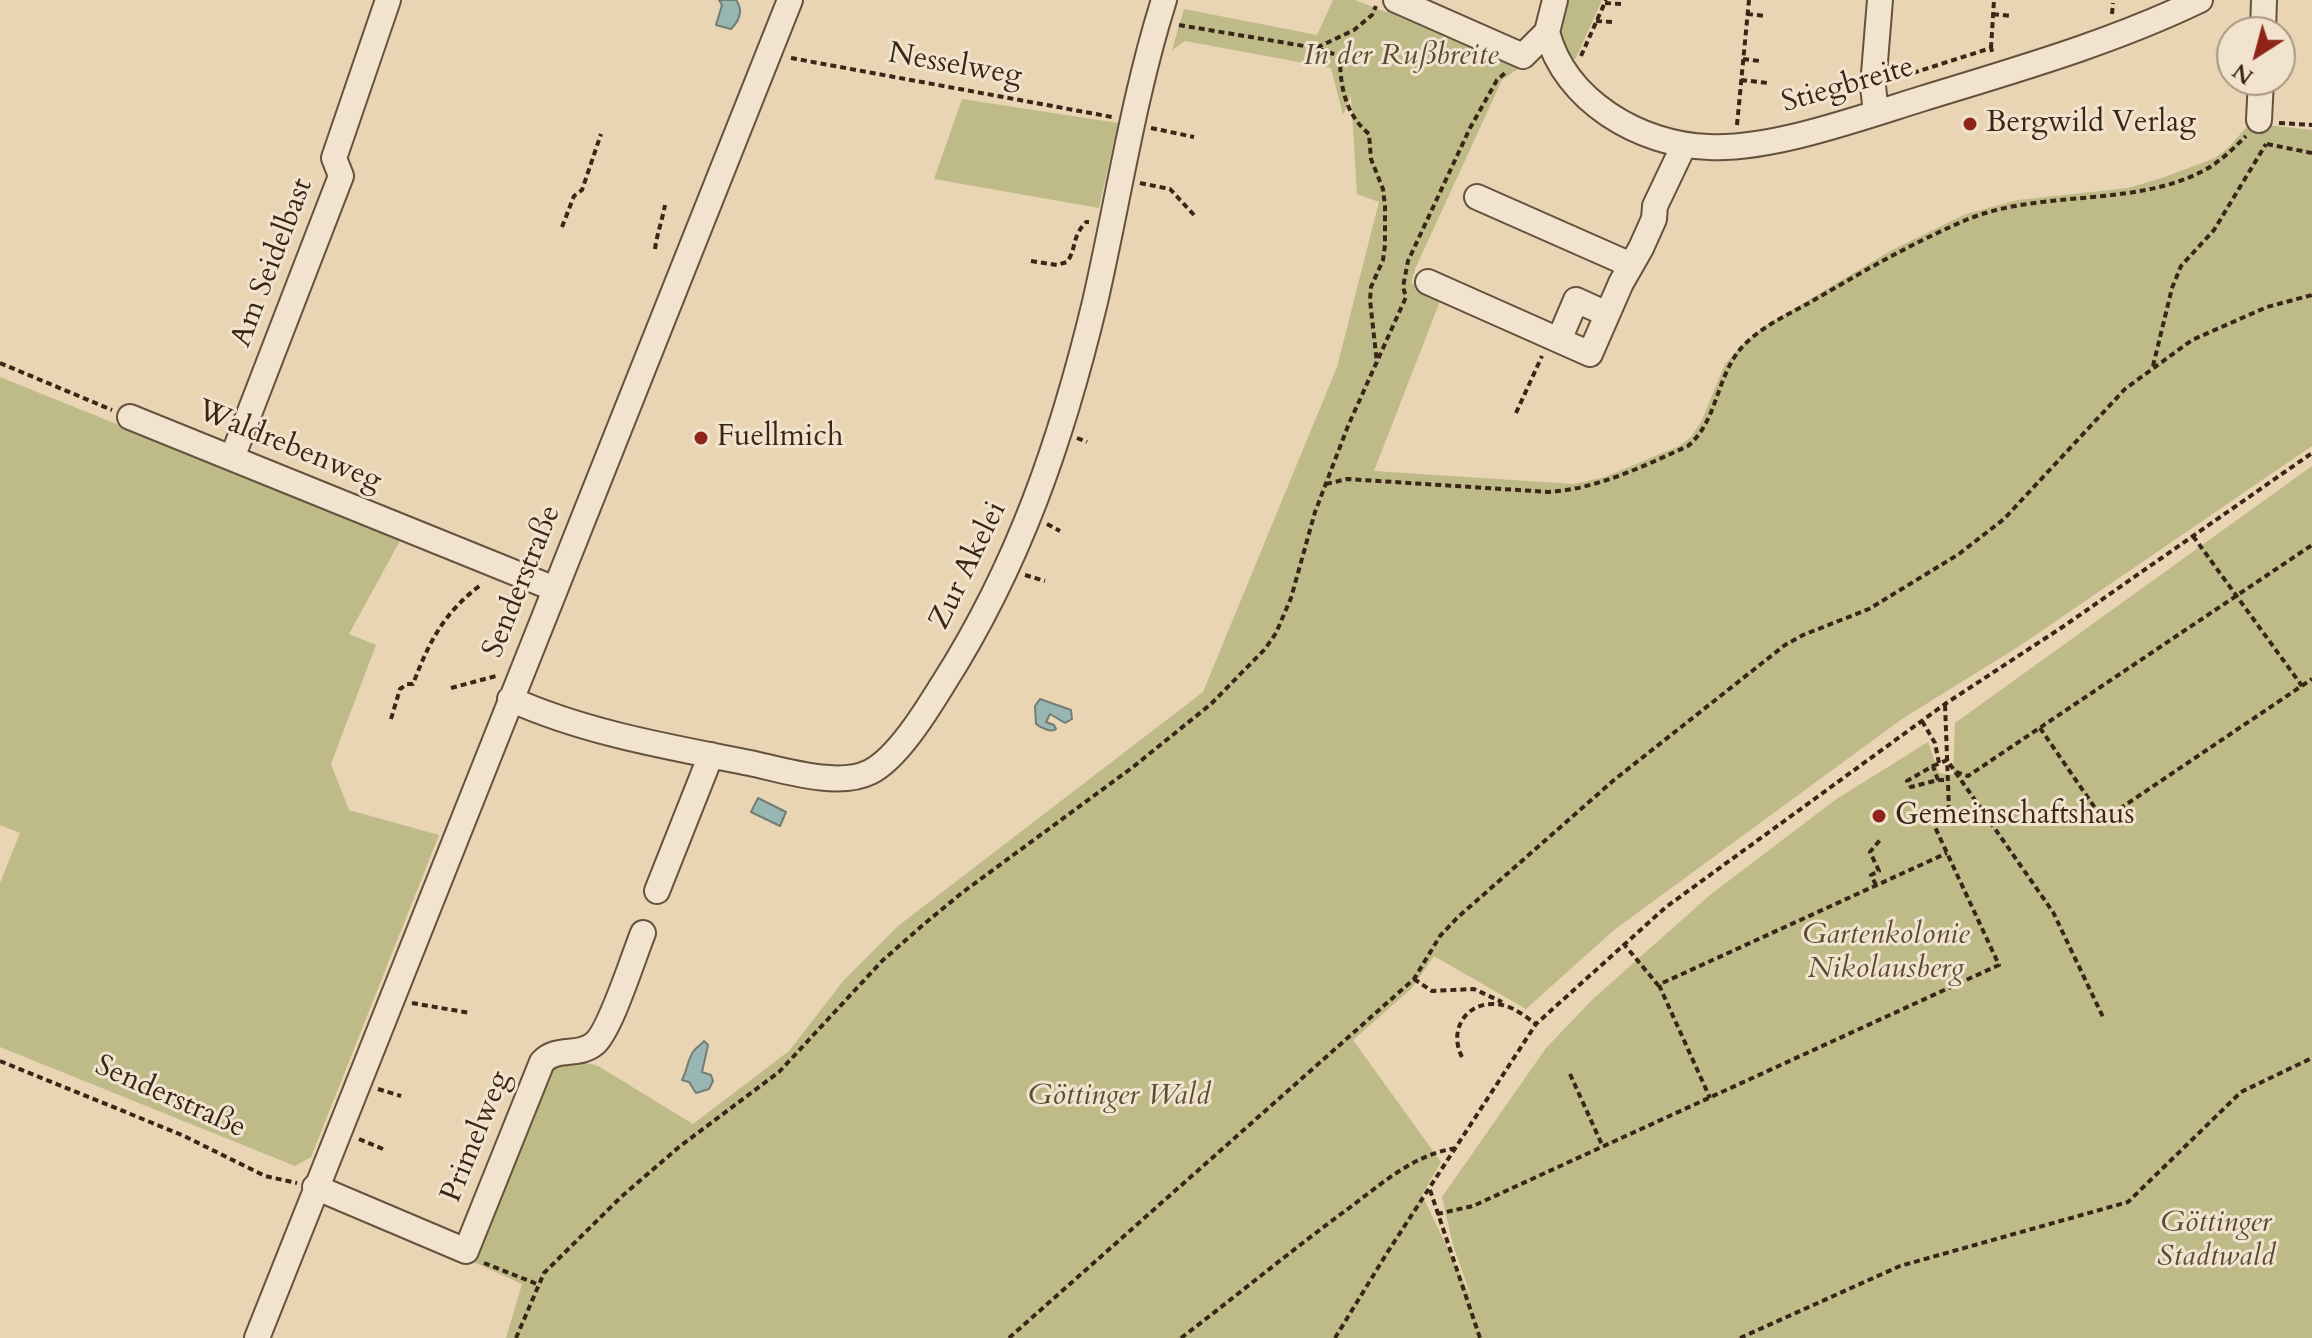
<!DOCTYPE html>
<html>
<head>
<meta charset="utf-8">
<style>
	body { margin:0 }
	#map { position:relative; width:2312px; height:1338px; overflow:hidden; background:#e9d4b4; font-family:Cardo,serif }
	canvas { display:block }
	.north { position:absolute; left:2216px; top:16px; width:80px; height:80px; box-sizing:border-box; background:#f1e3ce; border:2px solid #a79784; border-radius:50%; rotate:216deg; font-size:22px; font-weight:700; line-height:32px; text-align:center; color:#392616 }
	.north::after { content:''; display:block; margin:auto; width:28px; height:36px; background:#8f2418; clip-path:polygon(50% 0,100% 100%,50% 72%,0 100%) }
</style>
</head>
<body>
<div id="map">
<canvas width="2312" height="1338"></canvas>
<div class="north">N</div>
</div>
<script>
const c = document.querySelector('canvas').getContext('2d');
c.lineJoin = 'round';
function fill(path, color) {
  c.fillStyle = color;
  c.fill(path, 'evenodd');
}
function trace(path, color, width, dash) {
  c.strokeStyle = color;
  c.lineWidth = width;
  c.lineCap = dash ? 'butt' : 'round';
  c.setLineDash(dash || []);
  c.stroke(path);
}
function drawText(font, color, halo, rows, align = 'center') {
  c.font = font + ' Cardo,serif';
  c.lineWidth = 6;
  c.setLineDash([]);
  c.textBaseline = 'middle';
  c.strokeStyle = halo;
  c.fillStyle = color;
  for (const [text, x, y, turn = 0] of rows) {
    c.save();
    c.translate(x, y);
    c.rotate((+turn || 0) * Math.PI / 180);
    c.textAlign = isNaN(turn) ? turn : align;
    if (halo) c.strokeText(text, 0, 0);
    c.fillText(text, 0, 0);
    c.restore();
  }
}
fill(new Path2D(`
	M 1333,0 L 1355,0 L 1386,12 L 1392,9 L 1525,64 L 1502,80 L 1415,269 L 1411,283 L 1442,296 L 1374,471 L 1574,484 L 1605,477 L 1679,446 L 1691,437 L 1701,422 L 1725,364 L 1744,343 L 1765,326 L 1892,250 L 1966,214 L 2018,200 L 2128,188 L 2162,178 L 2215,158 L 2229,147 L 2250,123 L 2312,130 L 2312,446 L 2021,645 L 1902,719 L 1614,930 L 1526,1009 L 1434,956 L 1412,988 L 1353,1040 L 1441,1162 L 1422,1195 L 1472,1299 L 1453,1245 L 1442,1197 L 1546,1048 L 1593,999 L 1710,895 L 1835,800 L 1928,742 L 1939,773 L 1953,775 L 1955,723 L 2312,466 L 2312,1338 L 506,1338 L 522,1284 L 469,1260 L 546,1068 C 563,1058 579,1061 598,1066 L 693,1124 L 789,1051 L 844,980 L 898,926 L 1203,692 L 1337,367 L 1379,202 L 1357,194 L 1351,96 L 1343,115 L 1331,68 L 1185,41 L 1172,50 L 1184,9 L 1317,35 Z
	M 1565,0 L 1602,0 L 1576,58 L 1571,62 C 1558,35 1558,29 1565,0 Z
	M 962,99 L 1118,123 L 1099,208 L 934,179 Z
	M 0,377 L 401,539 L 349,634 L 376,645 L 331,764 L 349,810 L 439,835 L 311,1157 L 295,1166 L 0,1047 L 0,883 L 20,833 L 0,825 Z`), '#bebb88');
const water = new Path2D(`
	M 719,0 L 736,0 C 743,10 740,20 731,29 L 716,25 L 722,5 Z
	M 1040,699 L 1071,710 L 1072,719 L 1065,723 L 1050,714 L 1046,722 L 1054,725 L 1056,729 C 1052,733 1041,728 1036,724 L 1035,706 Z
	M 758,798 L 786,812 L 780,826 L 751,812 Z
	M 704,1041 L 708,1045 L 702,1072 L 711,1075 L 713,1081 L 709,1089 L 696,1093 L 689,1082 L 682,1080 C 688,1069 686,1065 691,1056 C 693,1049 700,1046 704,1041 Z`);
fill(water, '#98b7b3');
trace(water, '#727d74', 2);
const minor = new Path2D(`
	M 1396,0 L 1523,56 L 1547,32 L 1555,0
	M 1547,32 C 1565,101 1640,145 1709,147 C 1771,150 1860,118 1921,99 C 2015,70 2111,43 2200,0
	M 2263,32 L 2264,0
	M 1876,113 L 1873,86 L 1880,0
	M 2259,120 L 2261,80
	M 1477,197 L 1631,265
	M 1428,282 L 1590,354 L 1621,283 L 1641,248 L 1654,219 L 1655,206 L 1684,145
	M 1559,340 L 1576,300 L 1607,314
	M 130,417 L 555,589
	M 232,458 L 341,176 L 334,158 L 388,0
	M 510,699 C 586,733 669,747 750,763 C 783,770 838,788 870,772 C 897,759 927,710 943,684 C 1019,565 1062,439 1095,302 C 1118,202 1133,98 1164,0
	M 657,891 L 711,755
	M 315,1187 L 466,1251 L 542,1062 C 557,1046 578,1057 594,1044 C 610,1032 634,955 643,933
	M 257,1338 L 790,0`);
trace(minor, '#65523e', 28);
trace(new Path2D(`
	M 1605,3 L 1621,4
	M 1747,14 L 1766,16
	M 1993,14 L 2011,16
	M 2112,14 L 2113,3
	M 1596,21 L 1612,22
	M 1179,25 L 1316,48 L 1354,30 L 1372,15 L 1376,6
	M 1991,48 L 1994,0
	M 1319,49 L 1348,59
	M 1340,56 C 1340,86 1345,114 1369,134 L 1371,159 L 1383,189 L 1385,206 L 1385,245 L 1383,260 L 1371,287 L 1370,300 L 1377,363
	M 1581,56 L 1606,0
	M 791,58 L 1112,117
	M 1743,59 L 1760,61
	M 1894,79 L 1991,48 L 1993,54
	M 1741,80 L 1768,83
	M 2279,123 L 2312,125
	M 1737,125 L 1749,0
	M 1151,128 L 1194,137
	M 2267,144 L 2312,153
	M 1140,183 L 1170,189 L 1194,215
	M 562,227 L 574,196 L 582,190 L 601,134
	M 655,249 C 657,234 662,221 665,205
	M 1031,261 L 1057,265 L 1067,262 C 1077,248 1071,238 1086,222 L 1089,222
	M 0,363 L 112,410
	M 2153,366 L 2172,288 L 2181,266 L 2214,230 L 2266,144
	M 1516,413 L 1542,356
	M 1077,438 L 1087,442
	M 1326,484 L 1347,479 L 1549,492 C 1597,489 1644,466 1688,446 C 1718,421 1716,375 1743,346 C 1761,327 1787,315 1809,303 C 1860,273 1912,243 1966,220 C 2040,189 2131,208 2203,171 C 2220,162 2233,149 2246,136
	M 1047,524 L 1060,531
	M 2193,536 L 2302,686
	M 1025,575 L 1045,581
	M 451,688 L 496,676
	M 391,719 L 400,689 L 407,684 L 413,684 C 429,642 444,612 482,584
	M 1922,721 L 1935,743 L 1939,763
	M 2040,728 L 2106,824
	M 1933,766 L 1947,760 L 2053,912 L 2103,1017
	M 1956,772 L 1968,776 L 2312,545
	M 1938,780 L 1933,766 L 1907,781 L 1911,787 L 1938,780 L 1947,780
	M 2103,820 L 2312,679
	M 1876,885 L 1871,875 L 1879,871 L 1870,852 L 1880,840
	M 1623,943 L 1658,985 L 1947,853
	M 1414,979 L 1432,991 L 1474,989 L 1502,1002
	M 1659,985 L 1710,1098
	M 412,1003 L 470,1013
	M 1462,1057 C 1447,1028 1469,998 1502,1005 C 1514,1007 1526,1017 1536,1024
	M 0,1061 L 182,1135 L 265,1176 L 297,1183
	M 1570,1074 L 1603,1147
	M 378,1089 L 401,1096
	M 359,1139 L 383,1149
	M 1430,1190 L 1480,1338
	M 1437,1214 L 1473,1206 L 1999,965 L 1934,825 L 1949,810 L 1945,704
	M 484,1263 L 537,1284
	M 516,1338 L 544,1273 L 621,1197 L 679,1147 L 779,1072 L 882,961 L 924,924 L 963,892 L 1133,767 L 1211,704 L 1265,649 L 1276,633 L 1291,598 L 1315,512 L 1348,426 L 1406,297 L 1403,287 L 1408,261 L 1470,128 L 1497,80 L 1505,73
	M 1009,1338 L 1414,979 L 1440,936 L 1458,917 L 1614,780 L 1785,645 L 1803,635 L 1869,609 L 1959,554 L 2004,519 L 2125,389 L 2192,340 L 2267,307 L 2312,295
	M 1181,1338 C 1235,1297 1287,1254 1341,1214 C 1377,1188 1412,1154 1457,1148
	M 1335,1338 L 1387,1253 L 1536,1024 L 1666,907 L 1945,704 L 2064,626 L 2312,453
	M 1740,1338 L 1900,1266 L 2128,1202 L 2241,1092 L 2312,1058`), '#392616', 4, [6, 4]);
trace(minor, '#f1e3ce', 24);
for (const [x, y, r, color] of [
	[1970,124,8,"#8f2418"],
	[701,438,8,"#8f2418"],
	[1879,816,8,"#8f2418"]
]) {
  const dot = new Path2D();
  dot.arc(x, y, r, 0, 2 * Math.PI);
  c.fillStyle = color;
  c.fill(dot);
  trace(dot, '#f1e3ce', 3);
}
drawText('italic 30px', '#5a4b32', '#f1e3ce', [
	["In der Rußbreite",1401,57],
	["Gartenkolonie",1886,936],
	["Nikolausberg",1886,970],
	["Göttinger Wald",1119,1097],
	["Göttinger",2216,1224],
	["Stadtwald",2216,1258]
]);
drawText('30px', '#392616', '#f1e3ce', [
	["Nesselweg",955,66,10],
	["Stiegbreite",1848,86,-16],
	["Am Seidelbast",273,263,-69],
	["Waldrebenweg",289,447,22],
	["Zur Akelei",969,566,-64],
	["Senderstraße",523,582,-68],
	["Senderstraße",170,1098,24],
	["Primelweg",477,1137,-68]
]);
drawText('30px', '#392616', '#f1e3ce', [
	["Bergwild Verlag",1986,124],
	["Fuellmich",717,438],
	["Gemeinschaftshaus",1895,816]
], 'left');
</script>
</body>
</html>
